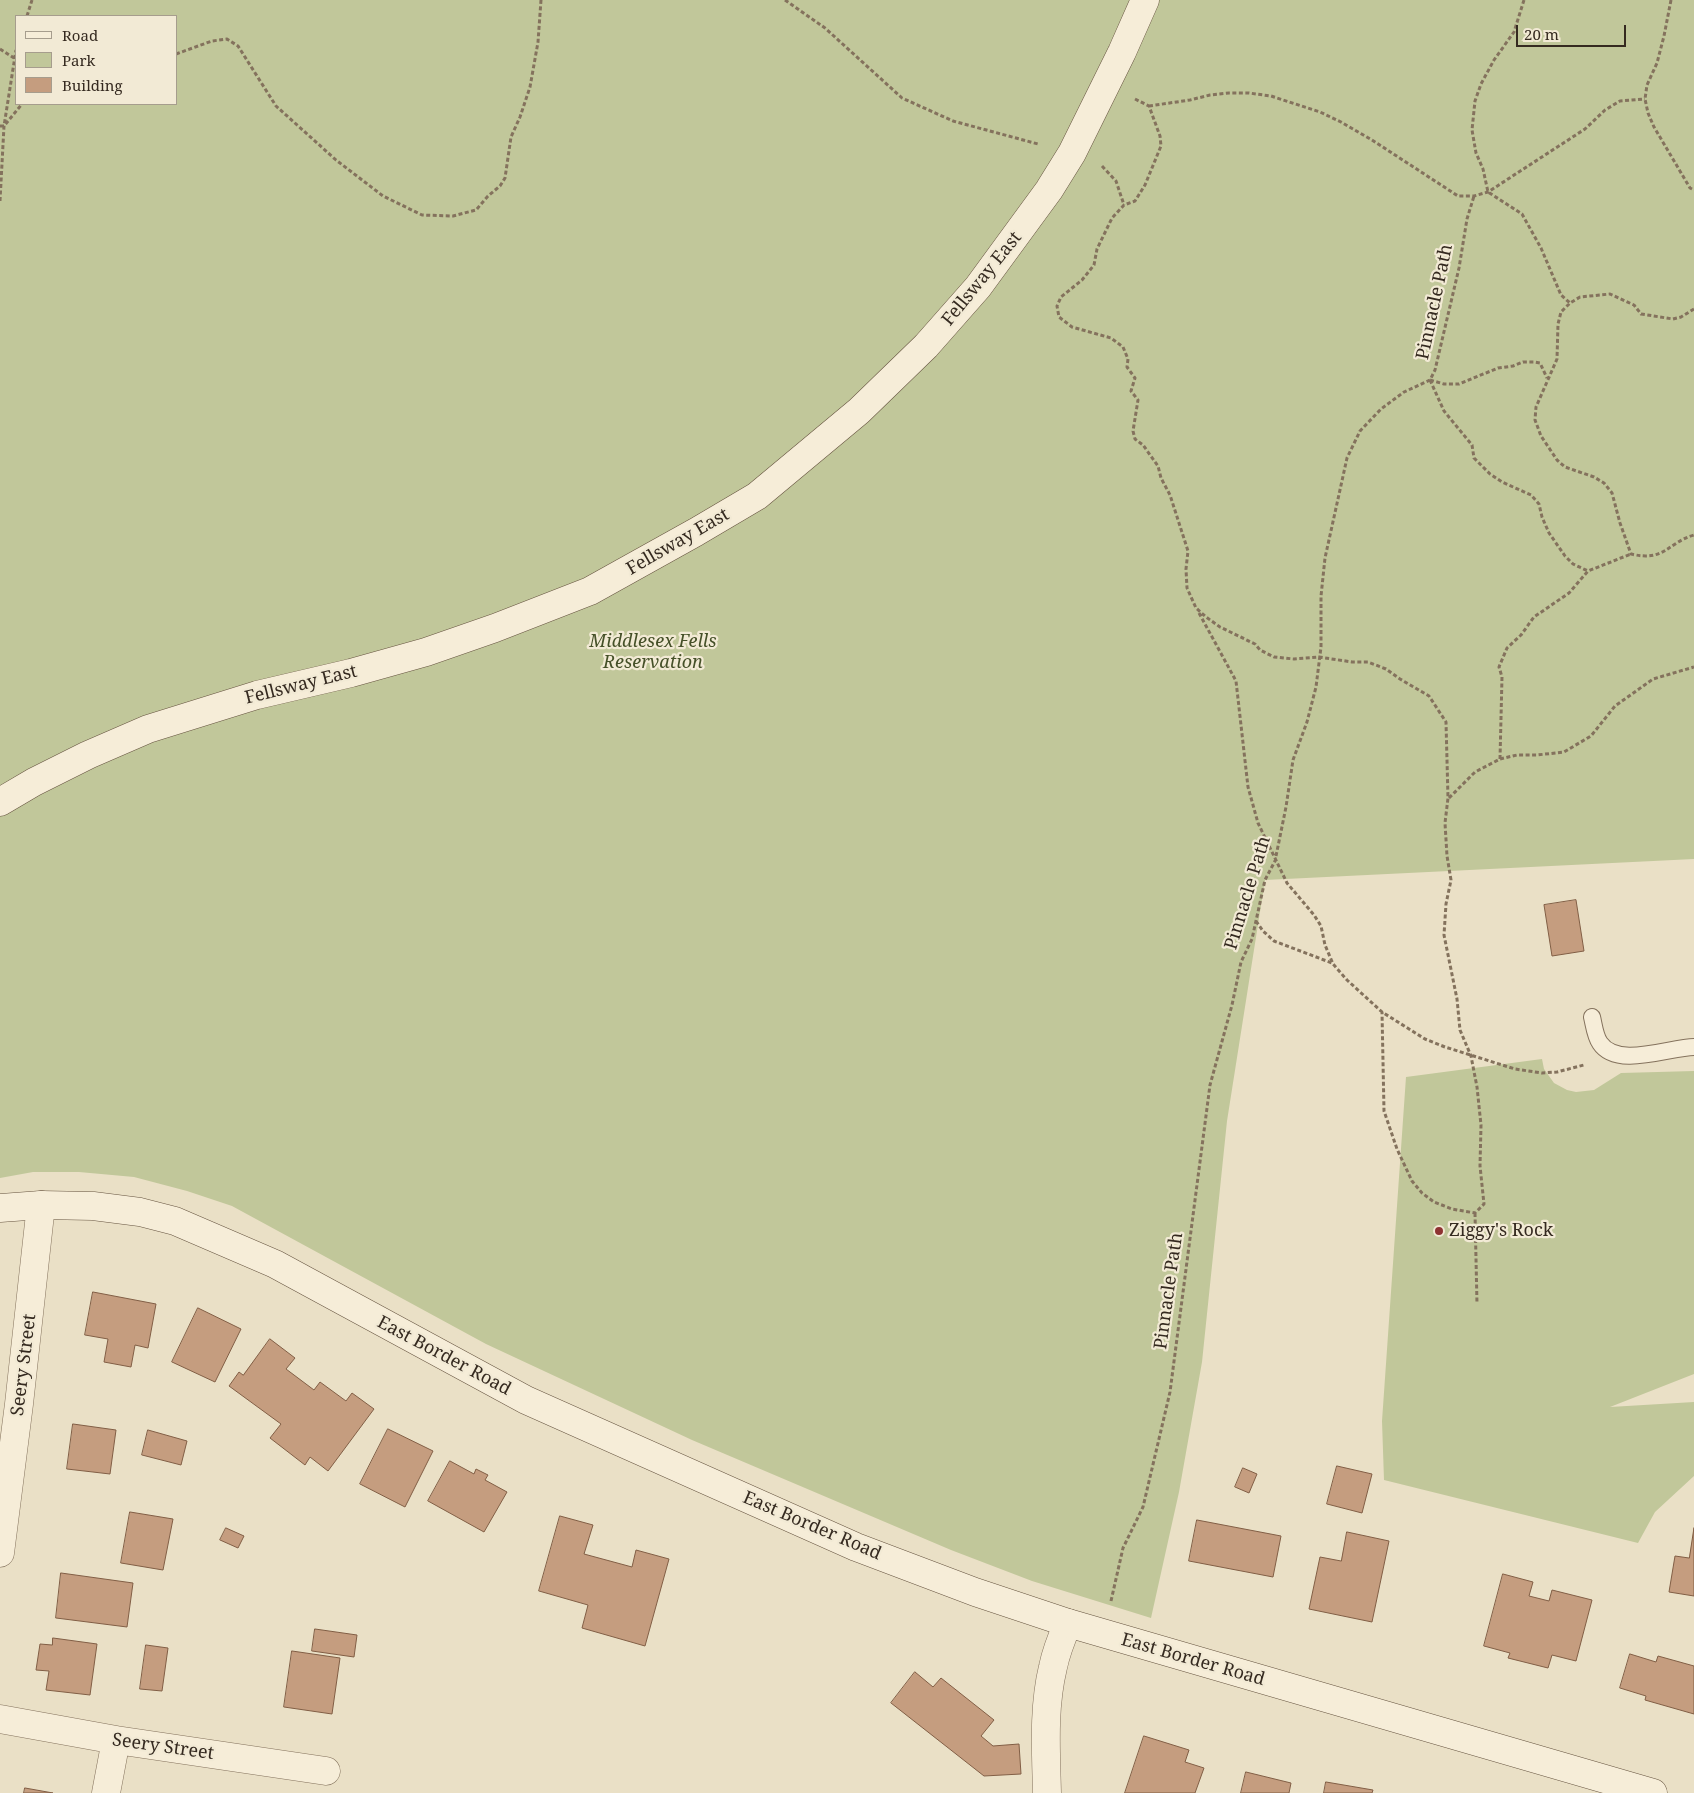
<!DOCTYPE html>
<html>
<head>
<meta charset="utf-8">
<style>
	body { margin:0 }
	#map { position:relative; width:1694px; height:1793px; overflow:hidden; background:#eae0c6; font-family:"Noto Serif",serif }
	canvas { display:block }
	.legend { position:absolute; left:15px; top:15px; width:162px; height:90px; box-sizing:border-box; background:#f2ead5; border:1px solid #a69d8d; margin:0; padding:6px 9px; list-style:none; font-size:15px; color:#352a20 }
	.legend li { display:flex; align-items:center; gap:10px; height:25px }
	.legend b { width:25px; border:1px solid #a69d8d }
	.scale { position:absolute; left:1516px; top:25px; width:110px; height:22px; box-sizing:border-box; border:2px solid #352a20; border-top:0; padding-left:6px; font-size:15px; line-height:18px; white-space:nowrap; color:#352a20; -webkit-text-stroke:4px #f2ead5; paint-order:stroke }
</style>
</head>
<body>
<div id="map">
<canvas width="1694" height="1793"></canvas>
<ul class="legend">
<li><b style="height:6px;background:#f6edd8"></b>Road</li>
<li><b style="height:14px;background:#c1c79a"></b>Park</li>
<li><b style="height:14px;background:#c59d7f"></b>Building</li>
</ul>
<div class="scale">20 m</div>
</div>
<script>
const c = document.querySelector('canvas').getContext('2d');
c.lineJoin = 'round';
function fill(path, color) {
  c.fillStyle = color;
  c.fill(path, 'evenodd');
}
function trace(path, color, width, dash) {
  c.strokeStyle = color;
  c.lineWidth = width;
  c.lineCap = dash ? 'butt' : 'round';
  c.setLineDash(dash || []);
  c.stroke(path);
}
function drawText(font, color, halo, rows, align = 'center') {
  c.font = font + ' "Noto Serif",serif';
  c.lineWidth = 4.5;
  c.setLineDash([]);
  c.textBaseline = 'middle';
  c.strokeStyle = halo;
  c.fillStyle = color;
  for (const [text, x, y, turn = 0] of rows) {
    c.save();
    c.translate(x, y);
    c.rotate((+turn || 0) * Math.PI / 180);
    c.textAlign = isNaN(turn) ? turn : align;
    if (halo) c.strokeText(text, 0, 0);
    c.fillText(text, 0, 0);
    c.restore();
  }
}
fill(new Path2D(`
	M 0,0 L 1694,0 L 1694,859 L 1265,880 L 1227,1121 L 1202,1362 L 1179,1492 L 1151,1618 L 1032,1581 L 951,1550 L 692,1440 L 486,1344 L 232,1206 L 187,1191 L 134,1177 L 79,1172 L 33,1172 L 0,1178 ZM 16,16 L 176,16 L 176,104 L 16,104 Z
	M 1542,1059 L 1544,1069 L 1554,1083 L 1567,1090 L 1576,1092 L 1594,1090 L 1621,1073 L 1694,1071 L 1694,1374 L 1610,1407 L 1694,1402 L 1694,1476 L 1655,1512 L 1638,1543 L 1384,1480 L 1382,1421 L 1406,1077 Z`), '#c1c79a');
const building = new Path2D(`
	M 1576,900 L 1584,951 L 1552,956 L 1544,905 Z
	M 93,1292 L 156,1304 L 148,1348 L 135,1345 L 131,1367 L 104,1362 L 108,1339 L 85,1335 Z
	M 198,1308 L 241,1329 L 215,1382 L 172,1362 Z
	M 270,1339 L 295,1358 L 286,1369 L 314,1390 L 320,1382 L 346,1401 L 352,1393 L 374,1409 L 328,1471 L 310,1457 L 305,1465 L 270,1438 L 281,1424 L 229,1386 L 239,1372 L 243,1375 Z
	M 73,1424 L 116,1430 L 110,1474 L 67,1469 Z
	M 388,1429 L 433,1451 L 405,1507 L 360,1484 Z
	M 148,1430 L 187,1441 L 181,1465 L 142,1455 Z
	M 450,1461 L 474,1474 L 476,1469 L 488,1475 L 485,1480 L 507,1492 L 484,1532 L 428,1501 Z
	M 1337,1466 L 1372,1474 L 1362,1513 L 1327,1504 Z
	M 1243,1468 L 1257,1474 L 1249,1493 L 1235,1487 Z
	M 130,1512 L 173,1519 L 163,1570 L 121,1563 Z
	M 560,1516 L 593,1525 L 584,1554 L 632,1567 L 636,1550 L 669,1559 L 645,1646 L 582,1628 L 588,1605 L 539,1591 Z
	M 1197,1520 L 1281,1536 L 1273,1577 L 1189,1561 Z
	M 226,1528 L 244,1536 L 238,1548 L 220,1540 Z
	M 1694,1528 L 1694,1596 L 1669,1592 L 1675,1556 L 1689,1558 Z
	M 1347,1532 L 1389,1541 L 1372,1622 L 1309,1609 L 1320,1557 L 1341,1561 Z
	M 61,1573 L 133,1583 L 127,1627 L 56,1618 Z
	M 1503,1574 L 1533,1582 L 1529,1596 L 1549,1601 L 1552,1590 L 1592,1600 L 1576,1661 L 1552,1655 L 1548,1668 L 1508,1658 L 1510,1653 L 1484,1646 Z
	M 315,1629 L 357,1635 L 354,1657 L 312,1651 Z
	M 53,1638 L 97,1644 L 90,1695 L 46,1690 L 49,1671 L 36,1670 L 40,1644 L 52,1645 Z
	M 146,1645 L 168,1648 L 162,1691 L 140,1689 Z
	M 292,1651 L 340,1658 L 332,1714 L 284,1707 Z
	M 1630,1654 L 1656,1662 L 1658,1656 L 1694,1666 L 1694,1714 L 1645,1700 L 1646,1696 L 1620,1688 Z
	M 915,1672 L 933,1687 L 941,1678 L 994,1720 L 981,1736 L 993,1746 L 1019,1744 L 1021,1774 L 984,1776 L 891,1703 Z
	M 1144,1736 L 1189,1750 L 1185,1762 L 1204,1768 L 1195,1793 L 1125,1793 Z
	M 1246,1772 L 1291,1783 L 1289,1793 L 1241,1793 Z
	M 1326,1782 L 1373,1790 L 1372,1793 L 1324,1793 Z
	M 25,1788 L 53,1793 L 24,1793 Z`);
fill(building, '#c59d7f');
trace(building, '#815e45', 1);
const lane = new Path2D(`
	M 1592,1017 C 1594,1025 1595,1036 1600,1043 C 1617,1069 1670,1047 1694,1047`);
const street = new Path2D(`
	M 0,1553 L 19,1404 L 41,1205
	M 0,1719 L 116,1740 L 326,1771
	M 106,1793 L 116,1740
	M 1047,1793 C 1046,1751 1043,1708 1053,1667 C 1056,1652 1062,1637 1068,1623`);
const secondary = new Path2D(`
	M 0,802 L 34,782 L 88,755 L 148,729 L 257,695 L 351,673 L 426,652 L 495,628 L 590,591 L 696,532 L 757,496 L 859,411 L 926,346 L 978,287 L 1049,190 L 1072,153 L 1122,52 L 1145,0
	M 0,1208 L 41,1205 L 93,1206 L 140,1212 L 175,1221 L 275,1264 L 526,1400 L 856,1547 L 975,1592 L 1068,1623 L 1653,1793`);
trace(lane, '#84725d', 18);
trace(street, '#84725d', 29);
trace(secondary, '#665440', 29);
trace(new Path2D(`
	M 785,0 L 825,28 L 902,98 L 953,121 L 1038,144
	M 1524,0 L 1514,32 L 1494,60 L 1481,84 L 1475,101 L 1472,130 L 1476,153 L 1483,169 L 1488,192 L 1522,214 L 1541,248 L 1561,295 L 1570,303
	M 1671,0 L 1664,36 L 1657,63 L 1647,85 L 1645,99 L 1648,113 L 1654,127 L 1690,188 L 1694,190
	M 27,16 L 32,0
	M 0,49 L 14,58
	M 176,54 L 212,41 L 227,39 L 238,46 L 276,106 L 336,160 L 383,196 L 422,215 L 453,216 L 476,210 L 488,196 L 500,186 L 505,178 L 511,137 L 520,117 L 530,87 L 538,42 L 541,0
	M 1135,99 L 1149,106 L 1160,136 L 1161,146 L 1145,185 L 1135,201 L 1124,205 L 1112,218 L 1097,249 L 1094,265 L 1082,280 L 1061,297 L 1057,306 L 1059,317 L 1072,327 L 1111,338 L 1123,347 L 1128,359 L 1127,367 L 1135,378 L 1131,391 L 1138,400 L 1133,431 L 1135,439 L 1143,445 L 1158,466 L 1161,478 L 1170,495 L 1188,551 L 1186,569 L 1187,588 L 1196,608 L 1206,617 L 1220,627 L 1255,644 L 1260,650 L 1274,657 L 1294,659 L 1319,657 L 1352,662 L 1368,662 L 1386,669 L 1400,679 L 1429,696 L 1446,722 L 1448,798 L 1445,823 L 1447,856 L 1451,880 L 1446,904 L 1444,935 L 1457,999 L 1460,1030 L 1471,1056 L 1477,1087 L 1481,1125 L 1480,1166 L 1484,1204 L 1475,1213 L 1452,1209 L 1434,1202 L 1422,1193 L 1412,1181 L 1397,1149 L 1384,1111 L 1382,1012
	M 1149,106 L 1190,100 L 1210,95 L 1229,93 L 1249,93 L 1271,96 L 1320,112 L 1341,122 L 1372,140 L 1458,196 L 1474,196 L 1488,192 L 1585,129 L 1605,110 L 1620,101 L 1645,99
	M 0,126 L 4,126 L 22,104
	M 1102,166 L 1116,181 L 1124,205
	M 0,201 L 4,126 L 16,50
	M 1694,309 L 1681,317 L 1673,319 L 1641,314 L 1634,305 L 1610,294 L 1580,297 L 1570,303 L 1561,312 L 1558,324 L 1557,359 L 1536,407 L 1535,420 L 1541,436 L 1557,460 L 1565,467 L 1594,477 L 1604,483 L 1612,493 L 1620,523 L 1631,554 C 1665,562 1667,543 1694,535
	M 1430,380 L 1444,411 L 1472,445 L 1474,458 L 1490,474 L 1502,482 L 1531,495 L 1539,504 L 1542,517 L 1549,533 L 1565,556 L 1573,564 L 1588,571
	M 1430,380 L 1444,384 L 1459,384 L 1498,368 L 1513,366 L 1523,362 L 1534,362 L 1540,363 L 1547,378
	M 1199,613 L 1236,681 L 1248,787 L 1258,823 L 1287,883 L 1314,915 L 1321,926 L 1325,945 L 1333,964 L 1347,980 L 1382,1012 L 1425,1039 L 1445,1047 L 1515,1069 L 1542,1073 L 1557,1072 L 1584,1065
	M 1500,759 L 1502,677 L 1499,667 L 1507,648 L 1521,635 L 1534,617 L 1569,593 L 1588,571 L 1631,554
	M 1449,798 L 1475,772 L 1500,759 L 1517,755 L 1537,755 L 1564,752 L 1591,736 L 1615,706 L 1653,679 L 1694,667
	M 1256,921 L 1263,931 L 1274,941 L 1332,963
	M 1475,1213 L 1477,1304
	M 1111,1601 L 1123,1548 L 1143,1507 L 1170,1392 L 1210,1085 L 1232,1005 L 1241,962 L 1252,939 L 1265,880 L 1275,861 L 1286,807 L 1293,760 L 1307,722 L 1316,687 L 1321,647 L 1321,596 L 1325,558 L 1347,458 L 1360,431 L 1381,409 L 1404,392 L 1430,380 L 1435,370 L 1459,268 L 1467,219 L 1474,196`), '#84725d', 3, [4, 2.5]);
trace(lane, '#f6edd8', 16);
trace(street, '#f6edd8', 28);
trace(secondary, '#f6edd8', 28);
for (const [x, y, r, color] of [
	[1439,1231,5,"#8e3332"]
]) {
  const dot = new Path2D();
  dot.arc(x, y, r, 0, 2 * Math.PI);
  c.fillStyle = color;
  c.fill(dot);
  trace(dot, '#f2ead5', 2);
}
drawText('18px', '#352a20', '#f2ead5', [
	["Fellsway East",982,279,-51],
	["Pinnacle Path",1435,302,-78],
	["Fellsway East",678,542,-30],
	["Fellsway East",301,685,-14],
	["Pinnacle Path",1248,893,-73],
	["Pinnacle Path",1169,1291,-82],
	["East Border Road",444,1356,28],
	["Seery Street",24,1365,-83],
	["East Border Road",812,1526,23],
	["East Border Road",1193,1660,16],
	["Seery Street",163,1747,8]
]);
drawText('italic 18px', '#455028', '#f2ead5', [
	["Middlesex Fells",653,642],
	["Reservation",653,663]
]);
drawText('18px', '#352a20', '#f2ead5', [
	["Ziggy's Rock",1449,1231]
], 'left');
</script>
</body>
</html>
